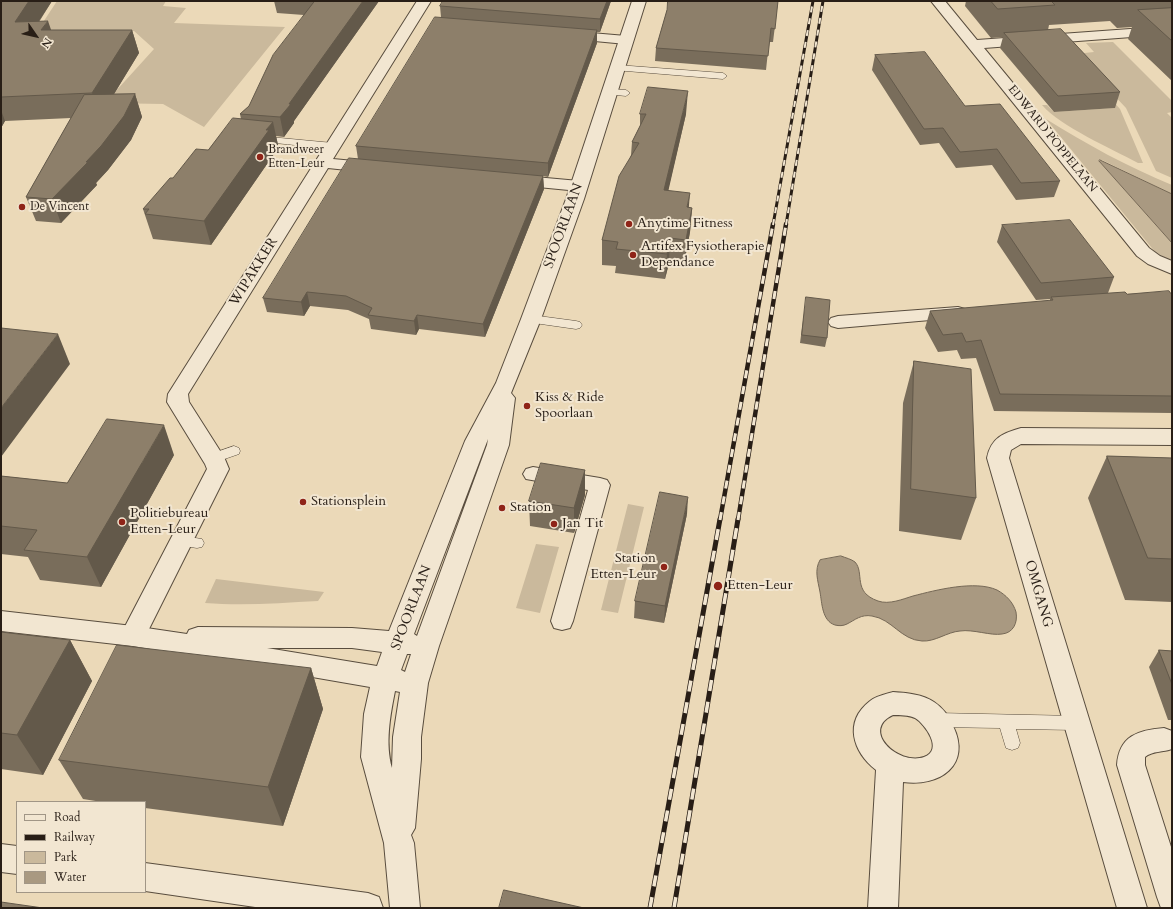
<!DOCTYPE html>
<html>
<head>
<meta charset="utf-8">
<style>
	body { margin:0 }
	#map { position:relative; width:1173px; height:909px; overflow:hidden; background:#ebd9b8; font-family:Cardo,serif }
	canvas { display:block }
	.frame { position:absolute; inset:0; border:2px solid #281e16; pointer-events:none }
	.legend { position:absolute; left:16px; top:801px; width:130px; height:92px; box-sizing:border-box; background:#f2e6d1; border:1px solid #a19686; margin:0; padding:5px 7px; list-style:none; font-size:12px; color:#281e16 }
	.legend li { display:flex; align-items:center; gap:8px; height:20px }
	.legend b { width:20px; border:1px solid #a19686 }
	.north { position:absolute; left:16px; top:16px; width:40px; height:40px; -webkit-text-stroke:3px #f2e6d1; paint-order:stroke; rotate:124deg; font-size:11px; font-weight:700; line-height:16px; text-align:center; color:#281e16 }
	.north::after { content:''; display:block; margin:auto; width:14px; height:18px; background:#281e16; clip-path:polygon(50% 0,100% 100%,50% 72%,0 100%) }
</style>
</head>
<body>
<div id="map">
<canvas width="1173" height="909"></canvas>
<div class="frame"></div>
<ul class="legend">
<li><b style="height:5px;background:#f2e6d1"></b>Road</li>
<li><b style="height:5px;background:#281e16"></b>Railway</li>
<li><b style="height:11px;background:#cab99c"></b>Park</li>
<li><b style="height:11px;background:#a99981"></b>Water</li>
</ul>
<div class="north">N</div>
</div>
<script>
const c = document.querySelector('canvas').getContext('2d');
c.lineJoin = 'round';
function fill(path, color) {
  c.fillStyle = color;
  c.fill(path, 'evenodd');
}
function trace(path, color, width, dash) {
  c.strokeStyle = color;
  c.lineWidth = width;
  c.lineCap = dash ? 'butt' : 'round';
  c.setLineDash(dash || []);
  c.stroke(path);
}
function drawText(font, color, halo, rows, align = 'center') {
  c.font = font + ' Cardo,serif';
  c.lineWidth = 4;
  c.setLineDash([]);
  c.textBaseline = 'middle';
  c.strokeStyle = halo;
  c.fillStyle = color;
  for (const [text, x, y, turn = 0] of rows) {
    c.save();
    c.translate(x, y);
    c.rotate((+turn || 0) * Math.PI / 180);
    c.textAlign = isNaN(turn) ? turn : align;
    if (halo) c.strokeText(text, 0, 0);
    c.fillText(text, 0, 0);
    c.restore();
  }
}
fill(new Path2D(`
	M 57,1 L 166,1 L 163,6 L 186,8 L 174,23 L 285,27 L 204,127 L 163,104 L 105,103 L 154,49 L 134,31 L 36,33 Z
	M 1113,42 L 1172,101 L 1172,112 L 1167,113 L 1172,118 L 1172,178 L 1156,171 L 1126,108 L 1075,54 L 1094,52 L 1086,43 Z
	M 1112,100 L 1120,109 L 1143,163 L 1138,163 C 1112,149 1060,126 1042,105 L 1047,105 L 1054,112 L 1115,108 Z
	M 1046,119 C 1086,144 1128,167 1172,185 L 1172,194 L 1102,160 L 1099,161 L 1172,243 L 1172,261 L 1156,253 Z
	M 628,504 L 644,507 L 618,613 L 601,610 Z
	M 536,544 L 559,547 L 540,613 L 516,608 Z
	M 216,579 L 324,592 L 318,601 C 280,603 243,606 205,603 Z`), '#cab99c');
const water = new Path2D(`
	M 1100,160 L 1172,194 L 1172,243 L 1099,161 Z
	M 841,556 C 846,558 851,559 855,562 C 865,573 852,592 878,601 C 889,605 903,599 913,596 C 936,590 975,580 997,590 C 1006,595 1013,602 1016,612 C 1018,623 1013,633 1002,634 C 991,636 973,629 960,631 C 947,632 935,642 922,641 C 901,640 892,619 872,616 C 861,614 855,620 847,624 C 843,626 839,626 835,625 C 822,621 822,603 820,592 C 818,581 814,570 820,560 Z`);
fill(water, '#a99981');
trace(water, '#756856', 1);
const service = new Path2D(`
	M 617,65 L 723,73 L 727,76 L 723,79 L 614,70 L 613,68 Z
	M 609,89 L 626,90 L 630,93 L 626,96 L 606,94 L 605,92 Z
	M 259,136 L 333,143 L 338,146 L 333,149 L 256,141 L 254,139 L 256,137 Z
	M 531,315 L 576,321 L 580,322 L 582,325 L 580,328 L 576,329 L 527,322 L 525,319 L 527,316 Z
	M 234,446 L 239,448 L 240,451 L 239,454 L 213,463 L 208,461 L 206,458 L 208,455 Z
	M 182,536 L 202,539 L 204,543 L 202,547 L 197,548 L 177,545 L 175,541 L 177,537 Z
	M 936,713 L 1077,716 L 1083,718 L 1085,723 L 1083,728 L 1077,730 L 1016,729 L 1020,743 L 1018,748 L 1012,750 L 1006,748 L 1000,728 L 936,727 L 930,725 L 928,720 L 930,715 Z`);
const pedestrian = new Path2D(`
	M 533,467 L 600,478 L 607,480 L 610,485 L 573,621 L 570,628 L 562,630 L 554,628 L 551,621 L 588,490 L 526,479 L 523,474 L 526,469 Z`);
const minor = new Path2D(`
	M 417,1 L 431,1 L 333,159 L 375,163 L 381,164 L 383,168 L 381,172 L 375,173 L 328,168 L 188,394 L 189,402 L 224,457 L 229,469 L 142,643 L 133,646 L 124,643 L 120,636 L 207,469 L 205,464 L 167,402 L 168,394 Z
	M 931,1 L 945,1 L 977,40 L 1172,26 L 1172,34 L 984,48 L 1149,248 L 1160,256 L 1172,261 L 1172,274 L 1148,264 L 1137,256 Z
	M 568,31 L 626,36 L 631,37 L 633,40 L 631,43 L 626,44 L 563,38 L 561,35 L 563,32 Z
	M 513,175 L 579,181 L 585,182 L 587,186 L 585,190 L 579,191 L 507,184 L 505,180 L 507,176 Z
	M 958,307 L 965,309 L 968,313 L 965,317 L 838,328 L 831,326 L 828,322 L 831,318 L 838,316 Z
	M 1021,428 L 1172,429 L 1172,445 L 1021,444 L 1011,450 L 1009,458 L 1147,908 L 1117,908 L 987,458 C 991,438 1003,433 1021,428 Z
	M 893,692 C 907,693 922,694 934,702 C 943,708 949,716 953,726 C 972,765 940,787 903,782 L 898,908 L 868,908 L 876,770 C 853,752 843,722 870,701 C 876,696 886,694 893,692 ZM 893,715 C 900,715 909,715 915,718 C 925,724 944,750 924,757 C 898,766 860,730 893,715 Z
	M 1164,728 L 1172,731 L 1172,749 C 1164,752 1152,751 1145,757 L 1145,765 L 1172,850 L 1172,908 L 1161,908 L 1157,897 L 1117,765 C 1119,736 1138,730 1164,728 Z
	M 1,844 L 17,846 L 17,874 L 1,872 Z
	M 145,863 L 368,893 L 379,897 L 383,908 L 262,908 L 145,891 Z`);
const tertiary = new Path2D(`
	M 632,1 L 646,1 L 584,199 L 541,319 L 511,393 L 515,398 L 509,445 L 439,646 L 428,683 L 421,737 L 421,759 L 415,828 L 411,835 L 414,843 L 420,908 L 390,908 L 384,843 L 361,757 L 364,714 L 370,687 L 133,646 L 1,631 L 1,611 L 133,626 L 187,634 L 189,630 L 198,627 L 352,628 L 389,631 L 465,441 L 496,383 L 521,319 L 566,199 ZM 488,439 L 487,445 L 417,636 L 414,634 ZM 267,648 L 352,648 L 382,652 L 377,666 ZM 407,654 L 411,654 L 405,672 L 401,670 ZM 395,691 L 400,692 L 393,737 L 392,768 C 385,744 390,716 395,691 Z`);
trace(service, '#594d3e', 1);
trace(pedestrian, '#594d3e', 2);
trace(minor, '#594d3e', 2);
trace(tertiary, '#594d3e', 2);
fill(service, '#f2e6d1');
fill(pedestrian, '#f2e6d1');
fill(minor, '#f2e6d1');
fill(tertiary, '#f2e6d1');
const railFar2 = new Path2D(`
	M 773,225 L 813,1
	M 786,225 L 823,1`);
const railFar1 = new Path2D(`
	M 720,520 L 773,224
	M 738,520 L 786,224`);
const rail = new Path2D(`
	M 650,908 L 720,519
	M 674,908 L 738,519`);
trace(railFar2, '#281e16', 3);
trace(railFar1, '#281e16', 4.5);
trace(rail, '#281e16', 5);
trace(railFar2, '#f2e6d1', 2, [6]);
trace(railFar1, '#f2e6d1', 3, [8]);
trace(rail, '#f2e6d1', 3.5, [11]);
fill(new Path2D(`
	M 1,1 L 52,1 L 39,22 L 51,30 L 132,30 L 139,53 L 114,94 L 135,94 L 142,117 L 131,140 L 108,170 L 96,183 L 97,185 L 61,223 L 36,221 L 26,197 L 71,118 L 5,121 L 1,128 Z
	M 274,1 L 379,1 L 294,121 L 294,123 L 284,137 L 276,136 L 278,145 L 273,150 L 274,154 L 211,245 L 153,239 L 143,209 L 173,178 L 208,150 L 241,119 L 240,114 L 249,106 L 304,15 L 277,13 Z
	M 611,1 L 600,32 L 597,32 L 597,43 L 548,177 L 543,176 L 544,189 L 485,337 L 419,329 L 416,335 L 371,329 L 369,319 L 348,310 L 310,306 L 304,316 L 267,312 L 263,298 L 358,159 L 356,146 L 441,17 L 440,6 Z
	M 778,1 L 773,42 L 769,42 L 766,70 L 655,61 L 656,48 L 667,10 Z
	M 966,1 L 1172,1 L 1172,81 L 1128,39 L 1132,27 L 1117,28 L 1110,21 L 1049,25 L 1048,30 L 1120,92 L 1115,108 L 1054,112 L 1000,48 L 1003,37 L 991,38 L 965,6 Z
	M 875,55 L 965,106 L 1060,181 L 1054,197 L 1016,200 L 992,165 L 956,168 L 939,143 L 920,145 L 872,70 Z
	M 640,114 L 686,114 L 668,190 L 689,207 L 692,208 L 690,232 L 684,264 L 669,263 L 665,279 L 615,273 L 616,266 L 602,265 L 602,240 L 631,155 L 632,142 L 640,126 Z
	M 1002,225 L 1114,277 L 1108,293 L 1127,294 L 1172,295 L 1172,413 L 994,411 L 976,358 L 961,359 L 957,350 L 938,352 L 925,328 L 930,311 L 1050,301 L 1050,299 L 1036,300 L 997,242 Z
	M 805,306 L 827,338 L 825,347 L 800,343 Z
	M 914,361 L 976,498 L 961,540 L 899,531 L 903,403 Z
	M 174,455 L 101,587 L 40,580 L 28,557 L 1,554 L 1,476 L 67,483 Z
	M 1107,456 L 1172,458 L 1172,602 L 1125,600 L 1088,498 Z
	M 585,470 L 585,495 L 574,533 L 530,526 L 529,501 Z
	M 687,514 L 664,623 L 634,618 L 635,601 Z
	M 1,632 L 70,640 L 92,681 L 43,775 L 1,769 Z
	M 1159,650 L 1172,651 L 1172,720 L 1168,720 L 1149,667 Z
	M 311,668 L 323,709 L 283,826 L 145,808 L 145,802 L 102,802 L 83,799 L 59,760 Z`), '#796d5b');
fill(new Path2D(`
	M 29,1 L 52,1 L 23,45 L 15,22 Z
	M 363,1 L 379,1 L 294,121 L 294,123 L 284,137 L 280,117 L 289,104 Z
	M 607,1 L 611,1 L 600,32 L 600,19 Z
	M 48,21 L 56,44 L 41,30 Z
	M 132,30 L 139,53 L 100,117 L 92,93 Z
	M 597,30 L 597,43 L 548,177 L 548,163 Z
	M 688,91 L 686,114 L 663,214 L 664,190 Z
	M 135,94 L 142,117 L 131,140 L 108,170 L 96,183 L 97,185 L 61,223 L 52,199 L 86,162 Z
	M 1,110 L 5,121 L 1,128 Z
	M 273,122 L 278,145 L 273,150 L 274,154 L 211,245 L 204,221 L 266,130 Z
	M 543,176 L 544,189 L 485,337 L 483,324 Z
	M 690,193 L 688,217 L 687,207 Z
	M 692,208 L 690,232 L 684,264 L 686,240 Z
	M 670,238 L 669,263 L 665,279 L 667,254 Z
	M 307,292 L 310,306 L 304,316 L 301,302 Z
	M 417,315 L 419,329 L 416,335 L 414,321 Z
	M 58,334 L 70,364 L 1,457 L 1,408 Z
	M 164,425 L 174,455 L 101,587 L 87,557 Z
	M 585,470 L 585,495 L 574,533 L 574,508 Z
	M 688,497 L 687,514 L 664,623 L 665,606 Z
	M 70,640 L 92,681 L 43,775 L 17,735 Z
	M 311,668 L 323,709 L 283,826 L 268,787 Z`), '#63594a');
const building = new Path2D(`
	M 1,1 L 29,1 L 15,22 L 48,21 L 41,30 L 132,30 L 92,93 L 1,97 Z
	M 315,1 L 363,1 L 289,104 L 291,104 L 280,117 L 240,114 L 249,106 L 273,55 Z
	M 443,1 L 607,1 L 600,19 L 440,6 Z
	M 668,1 L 778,1 L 775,29 L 771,28 L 768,56 L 656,48 L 667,10 Z
	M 991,1 L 1051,1 L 1055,5 L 998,9 Z
	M 1172,8 L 1172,41 L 1138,10 Z
	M 435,17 L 597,30 L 548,163 L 356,146 Z
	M 1061,29 L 1120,92 L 1058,96 L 1004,33 Z
	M 925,52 L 965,106 L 1000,104 L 1060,181 L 1021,183 L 997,149 L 960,152 L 943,128 L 924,129 L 875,55 Z
	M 648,87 L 688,91 L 664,190 L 690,193 L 687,207 L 692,208 L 686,240 L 670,238 L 667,254 L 616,249 L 618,242 L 602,240 L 619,176 L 639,143 L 632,142 L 646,114 L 640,114 Z
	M 135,94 L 124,116 L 101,146 L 86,162 L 88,162 L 52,199 L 26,197 L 84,95 Z
	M 233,118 L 273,122 L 266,130 L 269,130 L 204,221 L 145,214 L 149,209 L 143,209 L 170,178 L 173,178 L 196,149 L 208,150 Z
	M 349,158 L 543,176 L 483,324 L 417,315 L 414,321 L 368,315 L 372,308 L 346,296 L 307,292 L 301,302 L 263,298 Z
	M 1070,220 L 1114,277 L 1041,283 L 1002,225 Z
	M 1169,291 L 1172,295 L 1172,396 L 1000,394 L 981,340 L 966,342 L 962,333 L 943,335 L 930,311 L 1053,300 L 1051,297 L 1125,292 L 1127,294 Z
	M 806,297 L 830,300 L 827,338 L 802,335 Z
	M 1,328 L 58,334 L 1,408 Z
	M 914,361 L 971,369 L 976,498 L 911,489 Z
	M 107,419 L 164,425 L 87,557 L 24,550 L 37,530 L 1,526 L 1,476 L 67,483 Z
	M 1107,456 L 1172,458 L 1172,559 L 1148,558 Z
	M 541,463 L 585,470 L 574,508 L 529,501 Z
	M 660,492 L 688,497 L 665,606 L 635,601 Z
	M 1,632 L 70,640 L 17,735 L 1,733 Z
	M 117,645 L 311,668 L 268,787 L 59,760 Z
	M 1159,650 L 1172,651 L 1172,684 Z
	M 504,890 L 584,908 L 499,908 Z
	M 1,902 L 43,908 L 1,908 Z`);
fill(building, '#8d7f6a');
trace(building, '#63594a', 1);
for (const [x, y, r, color] of [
	[260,157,4,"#8f2418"],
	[22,207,4,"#8f2418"],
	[629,224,4,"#8f2418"],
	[633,255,4,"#8f2418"],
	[527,406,4,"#8f2418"],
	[303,502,4,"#8f2418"],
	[502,508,4,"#8f2418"],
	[122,522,4,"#8f2418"],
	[554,524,4,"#8f2418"],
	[664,567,4,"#8f2418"],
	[718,586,5,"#8f2418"]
]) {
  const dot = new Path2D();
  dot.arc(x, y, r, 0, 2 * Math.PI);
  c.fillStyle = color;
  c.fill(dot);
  trace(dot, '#f2e6d1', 1.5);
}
drawText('12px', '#281e16', '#f2e6d1', [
	["EDWARD POPPELAAN",1052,139,51]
]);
drawText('12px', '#281e16', '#f2e6d1', [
	["Brandweer",268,150],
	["Etten-Leur",268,164],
	["De Vincent",30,207]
], 'left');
drawText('14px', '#281e16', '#f2e6d1', [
	["Anytime Fitness",637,224],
	["Artifex Fysiotherapie",641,247],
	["Dependance",641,263],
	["Kiss & Ride",535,398],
	["Spoorlaan",535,414],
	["Stationsplein",311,502],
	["Station",510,508],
	["Politiebureau",130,514],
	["Etten-Leur",130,530],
	["Jan Tit",562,524],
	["Station",656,559,"right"],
	["Etten-Leur",656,575,"right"],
	["Etten-Leur",727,586]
], 'left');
drawText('14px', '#281e16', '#f2e6d1', [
	["SPOORLAAN",564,226,-70],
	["WIPAKKER",254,272,-58],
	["OMGANG",1038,594,74],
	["SPOORLAAN",412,608,-69]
]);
</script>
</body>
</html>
